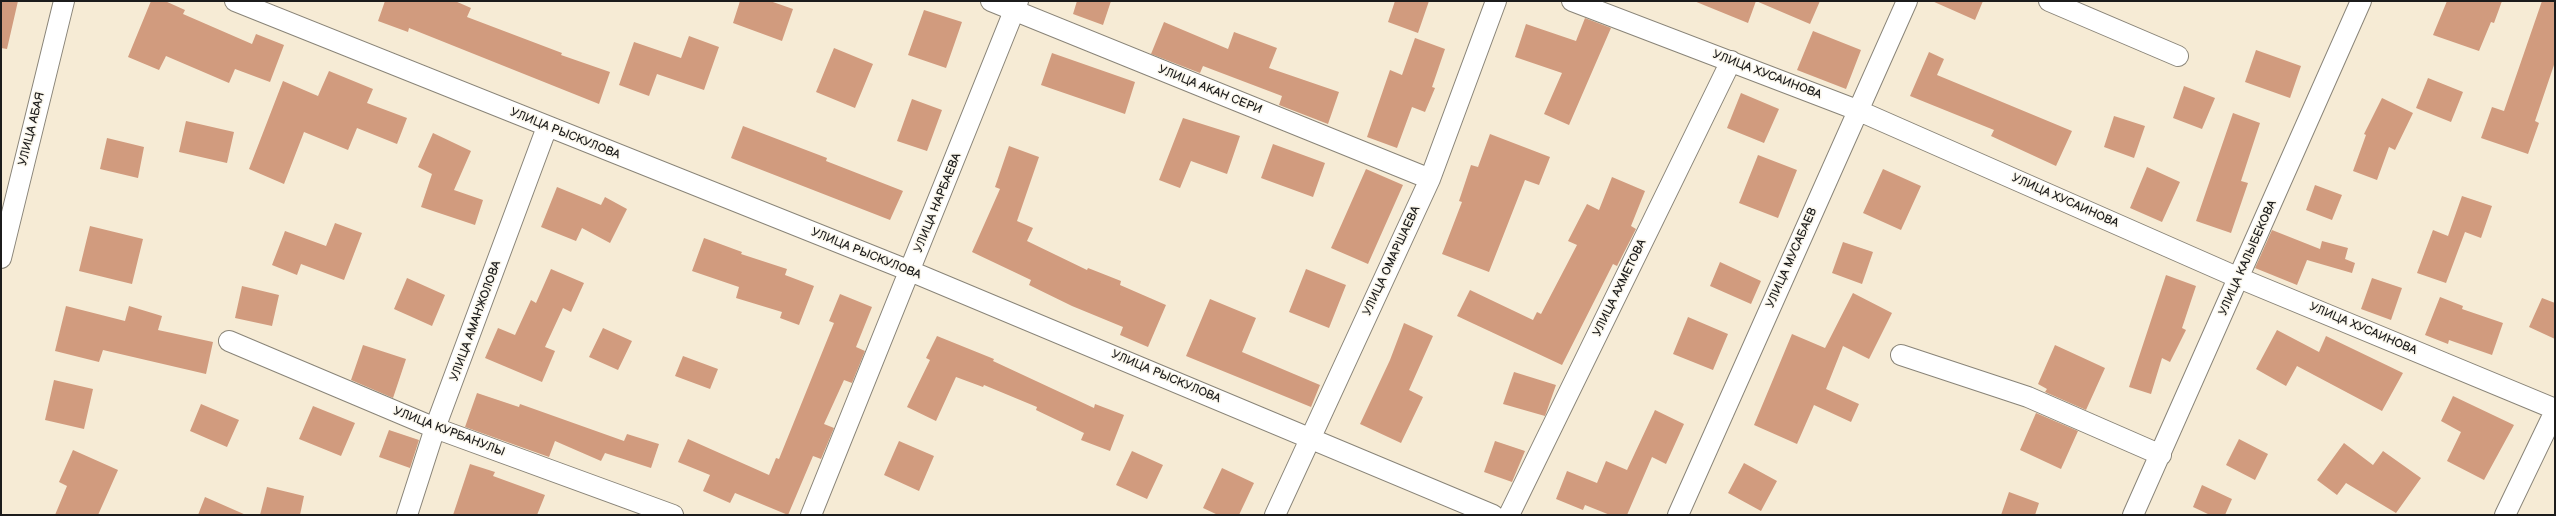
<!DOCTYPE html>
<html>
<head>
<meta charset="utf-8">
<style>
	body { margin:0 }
	#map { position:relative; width:2556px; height:516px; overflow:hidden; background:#f6ebd5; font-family:"Balsamiq Sans",sans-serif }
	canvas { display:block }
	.frame { position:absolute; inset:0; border:2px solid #1c1c1c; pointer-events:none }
</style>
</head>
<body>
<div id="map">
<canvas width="2556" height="516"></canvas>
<div class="frame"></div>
</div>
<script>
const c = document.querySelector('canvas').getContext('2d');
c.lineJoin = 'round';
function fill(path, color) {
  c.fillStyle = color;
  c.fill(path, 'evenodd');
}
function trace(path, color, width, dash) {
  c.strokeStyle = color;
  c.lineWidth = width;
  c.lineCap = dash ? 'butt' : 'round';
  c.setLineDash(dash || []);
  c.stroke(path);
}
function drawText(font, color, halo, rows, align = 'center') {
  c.font = font + ' "Balsamiq Sans",sans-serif';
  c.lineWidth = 3;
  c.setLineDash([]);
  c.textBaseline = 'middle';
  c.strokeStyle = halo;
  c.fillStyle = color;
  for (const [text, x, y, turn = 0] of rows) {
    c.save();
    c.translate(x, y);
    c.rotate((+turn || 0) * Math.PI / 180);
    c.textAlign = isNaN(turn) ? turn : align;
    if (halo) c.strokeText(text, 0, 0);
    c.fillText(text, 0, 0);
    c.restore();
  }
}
fill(new Path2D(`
	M 1,1 L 18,1 L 7,49 L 1,48 Z
	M 151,1 L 165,1 L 185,10 L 183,14 L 252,44 L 256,34 L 284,45 L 270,82 L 235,69 L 229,83 L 166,56 L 159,70 L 128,57 Z
	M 385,1 L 455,1 L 471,8 L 467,17 L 562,53 L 561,55 L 610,72 L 599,104 L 409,28 L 408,32 L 378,21 Z
	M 740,1 L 770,1 L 793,9 L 782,41 L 733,23 Z
	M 1077,1 L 1111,1 L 1103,25 L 1073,14 Z
	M 1395,1 L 1429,1 L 1418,33 L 1388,22 Z
	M 1694,1 L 1756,1 L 1748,23 Z
	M 1756,1 L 1820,1 L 1810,24 Z
	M 1932,1 L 1983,1 L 1975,20 Z
	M 2447,1 L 2502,1 L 2494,23 L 2491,22 L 2479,51 L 2433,35 Z
	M 2542,1 L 2555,1 L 2555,62 L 2535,121 L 2539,123 L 2528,154 L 2481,138 L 2492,107 L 2504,111 Z
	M 924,10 L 962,22 L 946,68 L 908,55 Z
	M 1585,18 L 1611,28 L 1569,125 L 1544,114 L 1562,73 L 1515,57 L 1526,24 L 1576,41 Z
	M 1164,22 L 1228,49 L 1234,32 L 1277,48 L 1269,68 L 1339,92 L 1328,124 L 1279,105 L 1282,96 L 1203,66 L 1200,73 L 1151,54 Z
	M 1813,31 L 1861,50 L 1846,89 L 1797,70 Z
	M 689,36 L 719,47 L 704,90 L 657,74 L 649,96 L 619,85 L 634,42 L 681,58 Z
	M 1415,38 L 1445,49 L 1432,87 L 1435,88 L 1425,112 L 1412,107 L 1397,148 L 1367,137 L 1390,70 L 1402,75 Z
	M 834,48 L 873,64 L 855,108 L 816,92 Z
	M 2256,50 L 2301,66 L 2290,98 L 2245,82 Z
	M 1929,52 L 1944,59 L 1937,75 L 2072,131 L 2056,166 L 1991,136 L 1994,130 L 1910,96 Z
	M 1052,53 L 1135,82 L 1125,114 L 1041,85 Z
	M 329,71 L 373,89 L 367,103 L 407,118 L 397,144 L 357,128 L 348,150 L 304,132 L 284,184 L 249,169 L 283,81 L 318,96 Z
	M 2428,78 L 2463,92 L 2451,122 L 2416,108 Z
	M 2184,86 L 2215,98 L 2202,129 L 2173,118 Z
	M 1741,93 L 1779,109 L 1764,143 L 1727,128 Z
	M 2382,98 L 2413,113 L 2395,150 L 2389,147 L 2377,180 L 2353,171 L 2366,135 L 2364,134 Z
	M 912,99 L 942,110 L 927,151 L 897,141 Z
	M 2233,113 L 2260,123 L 2241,181 L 2248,183 L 2231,233 L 2196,221 Z
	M 2114,116 L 2145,126 L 2134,158 L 2104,147 Z
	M 1183,118 L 1240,136 L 1227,174 L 1191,161 L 1180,188 L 1159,180 Z
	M 186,121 L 234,132 L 227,163 L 179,152 Z
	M 743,126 L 827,158 L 826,161 L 903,191 L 890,220 L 731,158 Z
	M 433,133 L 471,151 L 454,190 L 483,200 L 475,225 L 421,207 L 432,174 L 418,167 Z
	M 1490,134 L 1550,157 L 1539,185 L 1525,180 L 1489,272 L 1442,254 L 1462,202 L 1459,201 L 1471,165 L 1478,167 Z
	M 107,138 L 144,147 L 138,178 L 100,169 Z
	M 1273,144 L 1325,163 L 1313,197 L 1261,178 Z
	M 1009,146 L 1039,157 L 1017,221 L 1033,228 L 1027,241 L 1087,270 L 1088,268 L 1121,281 L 1120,285 L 1166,305 L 1148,347 L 1120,335 L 1123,327 L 1072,306 L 1029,285 L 1031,280 L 972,252 L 1000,189 L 995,187 Z
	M 1758,155 L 1797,170 L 1778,218 L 1739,203 Z
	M 2147,167 L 2180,182 L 2162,222 L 2130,208 Z
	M 1366,169 L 1403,185 L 1368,264 L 1331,248 Z
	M 1883,169 L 1921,186 L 1901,230 L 1863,213 Z
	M 1612,177 L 1645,191 L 1631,226 L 1636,229 L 1617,266 L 1613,264 L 1562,365 L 1457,316 L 1470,290 L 1533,320 L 1537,312 L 1541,314 L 1577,245 L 1568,241 L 1587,204 L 1599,210 Z
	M 2315,185 L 2342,195 L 2332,220 L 2306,210 Z
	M 557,187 L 601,205 L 605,197 L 627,209 L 610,243 L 582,228 L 576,241 L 541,227 Z
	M 2462,196 L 2492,206 L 2481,238 L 2465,232 L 2446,283 L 2417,273 L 2433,230 L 2448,236 Z
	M 335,223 L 362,233 L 344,280 L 301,264 L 297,275 L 272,265 L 285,231 L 326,246 Z
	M 90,226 L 143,239 L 132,284 L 79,271 Z
	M 2272,230 L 2320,249 L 2322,241 L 2348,248 L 2345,259 L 2355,263 L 2352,273 L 2307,260 L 2297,285 L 2255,268 Z
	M 704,238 L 742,252 L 741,254 L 787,269 L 785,275 L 814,286 L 799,325 L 780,318 L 782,312 L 736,298 L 739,287 L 692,271 Z
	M 1843,242 L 1873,252 L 1862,284 L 1832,273 Z
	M 1720,262 L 1761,281 L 1751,304 L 1710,286 Z
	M 551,269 L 584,283 L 571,312 L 563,308 L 545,347 L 555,351 L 542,382 L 485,358 L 498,328 L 515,335 L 531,300 L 536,303 Z
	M 1306,269 L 1346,285 L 1329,328 L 1289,312 Z
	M 2166,275 L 2196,286 L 2182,328 L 2186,330 L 2170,362 L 2162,358 L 2151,394 L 2129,387 Z
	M 407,278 L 445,295 L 432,326 L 394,309 Z
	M 2372,278 L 2402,288 L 2391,320 L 2361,309 Z
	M 242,286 L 279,295 L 272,326 L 235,318 Z
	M 1853,293 L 1892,313 L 1869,359 L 1843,346 L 1826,389 L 1859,404 L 1851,422 L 1814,405 L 1797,444 L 1754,425 L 1792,334 L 1825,348 Z
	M 840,294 L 872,307 L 856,347 L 865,351 L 852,383 L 844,380 L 824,424 L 834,428 L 821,459 L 813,456 L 788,515 L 735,493 L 730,503 L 703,491 L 710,475 L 678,462 L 688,439 L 769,475 L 776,458 L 779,459 L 834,323 L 829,321 Z
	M 2440,297 L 2463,306 L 2462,309 L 2503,323 L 2492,355 L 2449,340 L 2448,344 L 2425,335 Z
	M 2542,298 L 2555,303 L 2555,339 L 2529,327 Z
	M 1210,299 L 1256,318 L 1242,352 L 1320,385 L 1311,407 L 1186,356 Z
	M 66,306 L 125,321 L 129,306 L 162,316 L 158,330 L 213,342 L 206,374 L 103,350 L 99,362 L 55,351 Z
	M 1688,317 L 1728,334 L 1713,370 L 1673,354 Z
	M 1404,323 L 1433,336 L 1409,390 L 1423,397 L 1401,443 L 1360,424 L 1390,360 Z
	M 603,328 L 632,341 L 618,370 L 589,357 Z
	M 2277,330 L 2319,352 L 2326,336 L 2403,373 L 2382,411 L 2297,366 L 2286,386 L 2256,369 Z
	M 937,336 L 994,359 L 993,361 L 1094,408 L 1095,404 L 1124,415 L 1110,451 L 1081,440 L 1084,433 L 1036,410 L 1037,407 L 984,385 L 983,387 L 956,377 L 936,421 L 907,407 L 930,360 L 926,358 Z
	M 363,345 L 406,359 L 393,398 L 351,380 Z
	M 2055,345 L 2105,368 L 2086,410 L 2045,392 L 2047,389 L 2038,384 Z
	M 683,356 L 718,369 L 710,389 L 675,376 Z
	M 1514,372 L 1556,385 L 1545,416 L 1503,404 Z
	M 54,380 L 93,389 L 84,429 L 45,420 Z
	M 477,393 L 519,407 L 520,404 L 624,441 L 627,434 L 659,444 L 651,468 L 605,453 L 601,461 L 555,441 L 549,457 L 465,427 Z
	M 2453,396 L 2514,425 L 2484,480 L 2447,461 L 2461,432 L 2441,421 Z
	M 201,404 L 239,420 L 227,447 L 190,431 Z
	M 313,406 L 355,423 L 341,456 L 299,439 Z
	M 1655,410 L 1684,424 L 1666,464 L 1652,457 L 1627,515 L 1610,515 L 1585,505 L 1583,510 L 1556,499 L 1567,471 L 1597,483 L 1606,461 L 1627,470 Z
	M 2036,413 L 2078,431 L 2061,469 L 2020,450 Z
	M 389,430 L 419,440 L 410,468 L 379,457 Z
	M 2239,439 L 2268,454 L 2255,480 L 2226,465 Z
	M 899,441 L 934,456 L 919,491 L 884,475 Z
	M 1495,441 L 1525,451 L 1512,482 L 1484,472 Z
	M 2344,443 L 2373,465 L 2383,451 L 2421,478 L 2396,513 L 2346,483 L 2337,495 L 2317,480 Z
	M 73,450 L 118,470 L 98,515 L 55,515 L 67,486 L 59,482 Z
	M 1132,451 L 1163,465 L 1147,499 L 1116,485 Z
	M 1744,463 L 1777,481 L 1761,511 L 1728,493 Z
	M 470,464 L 495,472 L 493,476 L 545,495 L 537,515 L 453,515 Z
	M 1222,468 L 1254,483 L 1239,515 L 1218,515 L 1203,508 Z
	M 2202,485 L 2232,499 L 2225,515 L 2210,515 L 2193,507 Z
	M 267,487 L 304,496 L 300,515 L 260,515 Z
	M 2009,492 L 2039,503 L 2035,515 L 2001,515 Z
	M 205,497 L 246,515 L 198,515 Z`), '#d19b7e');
const street = new Path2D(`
	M 235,1 L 910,271 L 1493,515
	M 991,1 L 1430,179
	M 1572,1 L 1857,110 L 2239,278 L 2555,409
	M 2049,1 L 2178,56
	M 1,258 L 64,1
	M 229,341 L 435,428 L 673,515
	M 1901,355 L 2028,397 L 2161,455
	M 407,515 L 435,428 L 547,127
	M 811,515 L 1018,1
	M 1275,515 L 1430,179 L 1496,1
	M 1509,515 L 1731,61
	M 1678,515 L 1907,1
	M 2133,515 L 2361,1
	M 2505,515 L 2555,411`);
trace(street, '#898478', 22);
trace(street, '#fff', 20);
drawText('12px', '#1c1c1c', '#fbf7ec', [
	["УЛИЦА ХУСАИНОВА",1767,75,21],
	["УЛИЦА АКАН СЕРИ",1210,90,22],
	["УЛИЦА АБАЯ",32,129,-76],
	["УЛИЦА РЫСКУЛОВА",565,134,22],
	["УЛИЦА ХУСАИНОВА",2065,201,24],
	["УЛИЦА НАРБАЕВА",938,203,-68],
	["УЛИЦА РЫСКУЛОВА",866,254,22],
	["УЛИЦА МУСАБАЕВ",1792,258,-66],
	["УЛИЦА КАЛЫБЕКОВА",2248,258,-66],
	["УЛИЦА ОМАРШАЕВА",1392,261,-65],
	["УЛИЦА АХМЕТОВА",1620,288,-64],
	["УЛИЦА АМАНЖОЛОВА",476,321,-70],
	["УЛИЦА ХУСАИНОВА",2363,329,23],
	["УЛИЦА РЫСКУЛОВА",1166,377,23],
	["УЛИЦА КУРБАНУЛЫ",449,432,21]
]);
</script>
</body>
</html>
